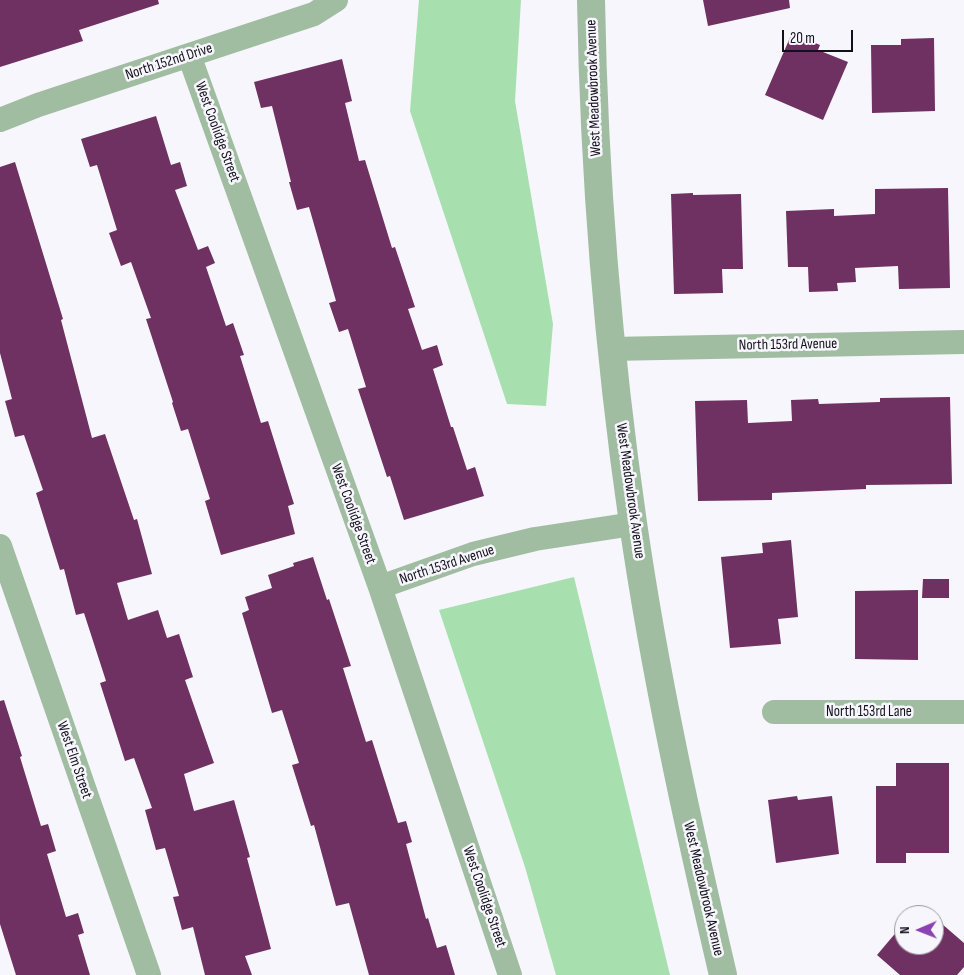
<!DOCTYPE html>
<html>
<head>
<meta charset="utf-8">
<style>
	body { margin:0 }
	#map { position:relative; width:964px; height:975px; overflow:hidden; background:#f7f6fc; font-family:"Sofia Sans Condensed",sans-serif }
	canvas { display:block }
	.north { position:absolute; left:894px; top:905px; width:50px; height:50px; box-sizing:border-box; background:#f7f6fc; border:1px solid #9b9aa2; border-radius:50%; rotate:269deg; font-size:14px; font-weight:700; line-height:20px; text-align:center; color:#12101a }
	.north::after { content:''; display:block; margin:auto; width:18px; height:22px; background:#8d42b3; clip-path:polygon(50% 0,100% 100%,50% 72%,0 100%) }
	.scale { position:absolute; left:782px; top:30px; width:71px; height:22px; box-sizing:border-box; border:2px solid #12101a; border-top:0; padding-left:6px; font-size:15px; line-height:18px; white-space:nowrap; color:#12101a; -webkit-text-stroke:4px #f7f6fc; paint-order:stroke }
</style>
</head>
<body>
<div id="map">
<canvas width="964" height="975"></canvas>
<div class="north">N</div>
<div class="scale">20 m</div>
</div>
<script>
const c = document.querySelector('canvas').getContext('2d');
c.lineJoin = 'round';
function fill(path, color) {
  c.fillStyle = color;
  c.fill(path, 'evenodd');
}
function trace(path, color, width, dash) {
  c.strokeStyle = color;
  c.lineWidth = width;
  c.lineCap = dash ? 'butt' : 'round';
  c.setLineDash(dash || []);
  c.stroke(path);
}
function drawText(font, color, halo, rows, align = 'center') {
  c.font = font + ' "Sofia Sans Condensed",sans-serif';
  c.lineWidth = 5;
  c.setLineDash([]);
  c.textBaseline = 'middle';
  c.strokeStyle = halo;
  c.fillStyle = color;
  for (const [text, x, y, turn = 0] of rows) {
    c.save();
    c.translate(x, y);
    c.rotate((+turn || 0) * Math.PI / 180);
    c.textAlign = isNaN(turn) ? turn : align;
    if (halo) c.strokeText(text, 0, 0);
    c.fillText(text, 0, 0);
    c.restore();
  }
}
fill(new Path2D(`
	M 419,0 L 521,0 L 515,101 L 553,324 L 546,406 L 507,404 L 410,111 Z
	M 574,577 L 670,975 L 556,975 L 525,867 L 439,610 Z`), '#a7e0ae');
fill(new Path2D(`
	M 0,0 L 158,0 L 159,4 L 79,30 L 83,41 L 0,67 Z
	M 703,0 L 789,0 L 790,8 L 708,26 Z
	M 792,33 L 820,45 L 818,50 L 848,62 L 823,120 L 765,95 Z
	M 934,38 L 935,111 L 872,113 L 871,45 L 901,45 L 901,39 Z
	M 342,59 L 352,101 L 345,103 L 359,161 L 365,160 L 392,248 L 395,247 L 415,307 L 408,309 L 422,350 L 437,345 L 443,365 L 433,369 L 451,427 L 453,427 L 467,470 L 475,467 L 484,496 L 404,520 L 390,476 L 387,477 L 358,389 L 366,387 L 348,329 L 339,332 L 329,303 L 336,301 L 309,207 L 297,210 L 289,182 L 291,182 L 272,106 L 261,108 L 254,82 Z
	M 156,116 L 171,165 L 180,162 L 187,186 L 175,190 L 198,250 L 208,246 L 215,263 L 206,267 L 226,326 L 233,323 L 244,355 L 240,356 L 261,423 L 268,421 L 294,504 L 288,506 L 295,534 L 221,555 L 205,501 L 210,499 L 188,429 L 181,431 L 172,403 L 173,402 L 146,319 L 151,318 L 131,262 L 121,266 L 109,233 L 117,230 L 97,165 L 90,167 L 81,139 Z
	M 15,162 L 63,319 L 61,320 L 92,438 L 105,434 L 134,520 L 137,519 L 152,574 L 117,583 L 128,620 L 158,610 L 167,638 L 179,634 L 193,677 L 185,680 L 214,763 L 184,774 L 194,811 L 234,800 L 250,857 L 247,858 L 271,949 L 245,956 L 252,975 L 205,975 L 193,927 L 182,930 L 173,897 L 179,896 L 165,848 L 156,850 L 145,810 L 152,808 L 134,758 L 125,761 L 100,683 L 106,681 L 84,613 L 76,615 L 64,569 L 60,570 L 36,493 L 43,490 L 24,435 L 15,437 L 5,401 L 12,399 L 0,353 L 0,167 Z
	M 948,188 L 950,288 L 899,289 L 898,266 L 855,268 L 856,282 L 837,283 L 838,291 L 809,292 L 808,267 L 788,267 L 786,211 L 834,209 L 834,216 L 875,214 L 875,189 Z
	M 693,193 L 693,195 L 741,194 L 743,269 L 722,269 L 723,293 L 674,294 L 671,194 Z
	M 950,397 L 952,484 L 866,485 L 866,489 L 772,493 L 772,500 L 698,501 L 695,401 L 747,400 L 748,423 L 792,421 L 791,400 L 818,399 L 819,404 L 880,402 L 880,398 Z
	M 791,540 L 798,617 L 778,619 L 781,644 L 730,648 L 721,557 L 763,553 L 762,543 Z
	M 313,557 L 327,600 L 329,599 L 351,666 L 343,668 L 366,742 L 372,740 L 398,823 L 406,821 L 412,842 L 406,844 L 426,919 L 428,918 L 437,948 L 446,945 L 455,975 L 369,975 L 349,903 L 336,906 L 314,825 L 311,826 L 292,765 L 299,763 L 282,710 L 272,713 L 242,613 L 249,610 L 245,597 L 272,588 L 268,575 L 294,566 L 293,563 Z
	M 923,579 L 949,579 L 949,598 L 922,598 Z
	M 918,590 L 918,660 L 855,659 L 855,591 Z
	M 4,700 L 22,756 L 20,757 L 41,826 L 48,824 L 56,851 L 47,854 L 66,917 L 78,913 L 84,933 L 78,935 L 90,975 L 16,975 L 0,924 L 0,701 Z
	M 896,763 L 949,763 L 949,853 L 906,853 L 906,863 L 876,863 L 876,786 L 896,786 Z
	M 797,796 L 798,800 L 832,796 L 839,854 L 776,863 L 768,800 Z
	M 934,917 L 964,943 L 964,967 L 957,975 L 900,975 L 877,955 L 904,923 L 904,945 L 934,945 Z`), '#6f3062');
trace(new Path2D(`
	M 189,55 L 380,587 L 510,975
	M 0,120 L 38,105 L 314,14 L 336,0
	M 611,349 L 964,342
	M 0,546 L 149,975
	M 380,587 L 473,554 L 535,539 L 633,524
	M 774,712 L 964,712`), '#a0bda1', 24);
trace(new Path2D(`
	M 591,0 C 594,175 608,350 633,523 C 655,675 688,825 723,975`), '#a0bda1', 28);
drawText('15px', '#12101a', '#f7f6fc', [
	["North 152nd Drive",169,62,-18],
	["West Meadowbrook Avenue",594,88,-92],
	["West Coolidge Street",217,132,70],
	["North 153rd Avenue",788,345,-1],
	["West Meadowbrook Avenue",630,491,82],
	["West Coolidge Street",353,514,70],
	["North 153rd Avenue",447,565,-18],
	["North 153rd Lane",869,712],
	["West Elm Street",74,760,71],
	["West Meadowbrook Avenue",703,889,77],
	["West Coolidge Street",484,897,71]
]);
</script>
</body>
</html>
